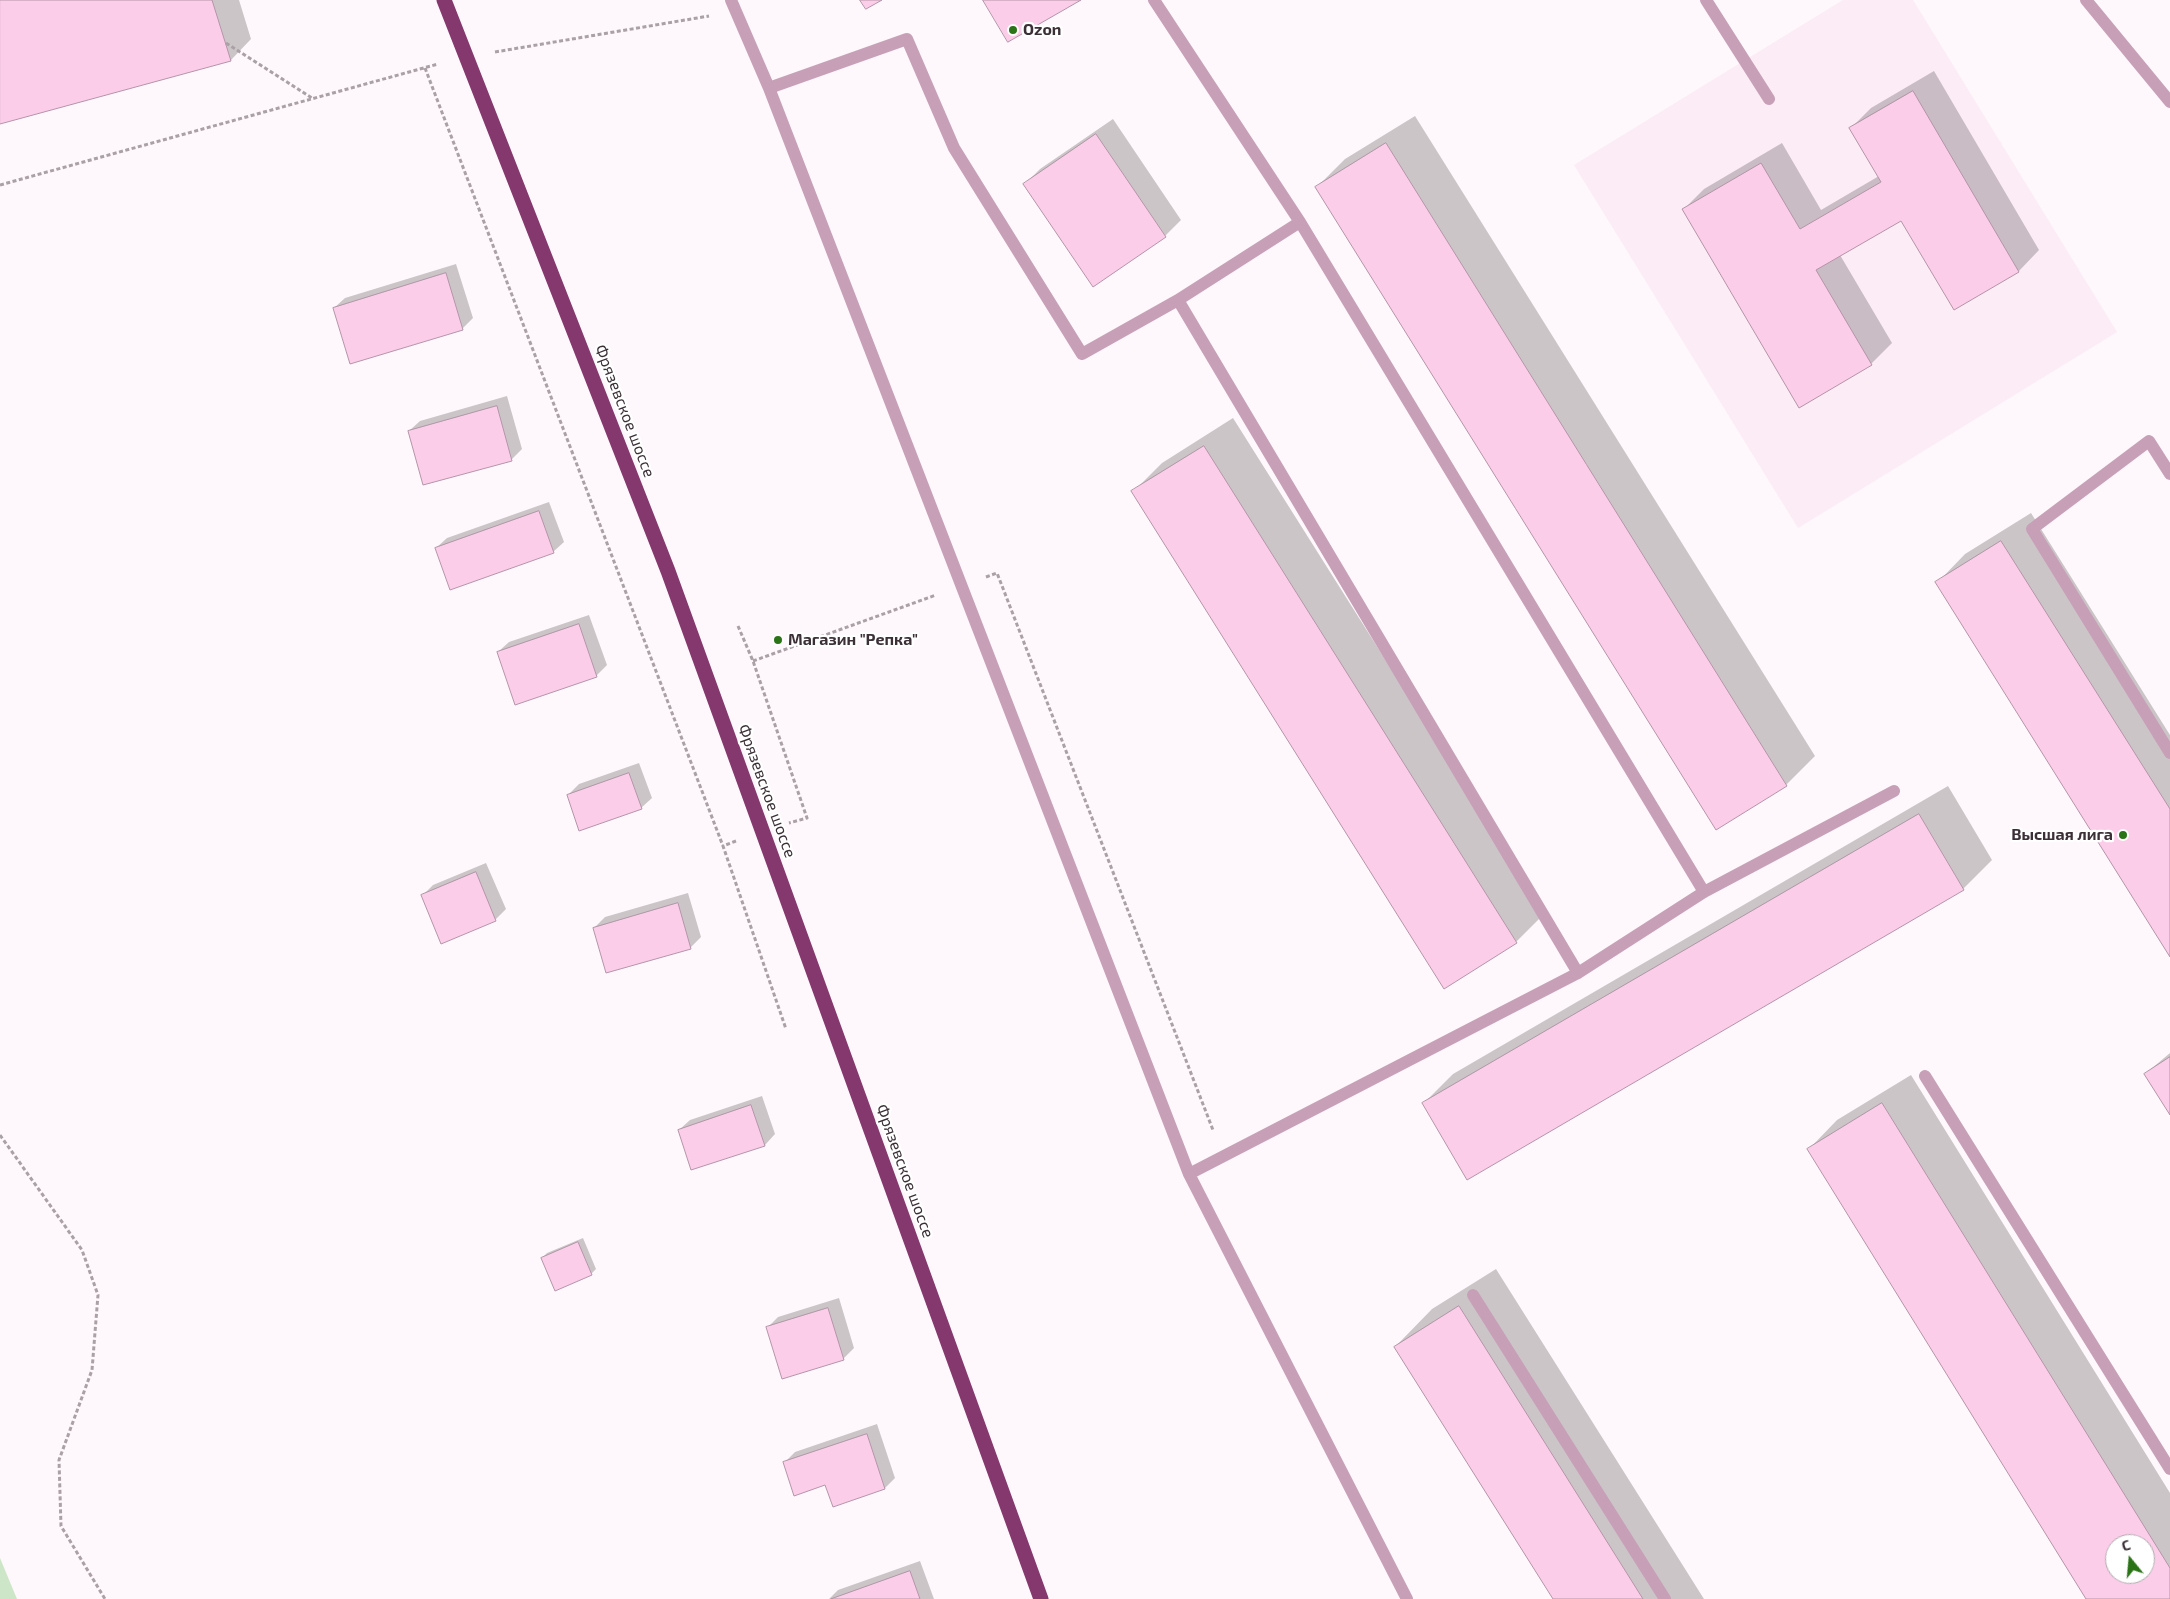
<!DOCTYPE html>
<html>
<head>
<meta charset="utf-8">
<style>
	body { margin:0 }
	#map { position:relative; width:2170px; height:1599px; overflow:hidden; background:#fef7fb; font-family:"Exo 2",sans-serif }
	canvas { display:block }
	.north { position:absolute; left:2105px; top:1534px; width:50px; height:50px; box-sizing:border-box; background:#fff; border:1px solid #b1acaf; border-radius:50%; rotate:343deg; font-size:14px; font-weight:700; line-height:20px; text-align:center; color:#3c3037 }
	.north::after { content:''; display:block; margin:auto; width:18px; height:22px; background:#2a7316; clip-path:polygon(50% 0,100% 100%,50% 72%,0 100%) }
</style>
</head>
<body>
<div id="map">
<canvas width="2170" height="1599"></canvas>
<div class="north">С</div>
</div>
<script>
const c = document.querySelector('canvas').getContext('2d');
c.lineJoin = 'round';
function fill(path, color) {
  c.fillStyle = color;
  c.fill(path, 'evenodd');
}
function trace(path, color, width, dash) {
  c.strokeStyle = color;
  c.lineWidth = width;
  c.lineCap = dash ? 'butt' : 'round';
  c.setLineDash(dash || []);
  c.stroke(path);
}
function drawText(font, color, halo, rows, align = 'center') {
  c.font = font + ' "Exo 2",sans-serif';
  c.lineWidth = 4.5;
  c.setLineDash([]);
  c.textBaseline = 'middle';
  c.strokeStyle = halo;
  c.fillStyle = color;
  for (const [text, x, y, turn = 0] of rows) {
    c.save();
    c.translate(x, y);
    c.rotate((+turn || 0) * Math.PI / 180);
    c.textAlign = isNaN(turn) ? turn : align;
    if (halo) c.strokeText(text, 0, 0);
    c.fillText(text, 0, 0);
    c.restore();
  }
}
fill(new Path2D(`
	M 1843,0 L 1913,0 L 2117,332 L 1798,528 L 1574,165 Z`), '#fcecf5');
fill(new Path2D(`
	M 0,1558 L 17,1599 L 0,1599 Z`), '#cee6c8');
fill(new Path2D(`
	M 0,0 L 239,0 L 251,39 L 231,60 L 0,123 Z
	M 1934,71 L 2039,250 L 2019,271 L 1954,308 L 1901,219 L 1840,255 L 1892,343 L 1871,364 L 1684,209 L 1704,189 L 1782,143 L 1821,210 L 1879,176 L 1851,128 L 1871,108 Z
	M 1415,116 L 1815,756 L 1786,785 L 1316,188 L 1345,159 Z
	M 1113,119 L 1181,220 L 1165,236 L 1093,285 L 1025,184 L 1040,169 Z
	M 456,264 L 473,318 L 462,329 L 334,308 L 345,298 Z
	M 507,396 L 522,449 L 512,459 L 424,484 L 409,431 L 420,421 Z
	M 1233,418 L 1545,913 L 1516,942 L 1133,492 L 1162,463 Z
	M 549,502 L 564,542 L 553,552 L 436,548 L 447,538 Z
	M 2031,513 L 2170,735 L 2170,953 L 1937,583 L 1965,554 Z
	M 589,615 L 607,665 L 596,676 L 498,652 L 509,642 Z
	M 639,763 L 652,798 L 641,808 L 568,795 L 579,784 Z
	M 1948,786 L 1992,860 L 1963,889 L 1424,1103 L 1453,1074 Z
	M 486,863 L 506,909 L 495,920 L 422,896 L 433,885 Z
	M 688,893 L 701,937 L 690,948 L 594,928 L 605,917 Z
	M 2170,1053 L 2170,1112 L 2145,1074 Z
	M 1911,1075 L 2170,1493 L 2170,1599 L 2087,1599 L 1809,1149 L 1837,1120 ZM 2115,1544 L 2145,1544 L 2145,1574 L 2115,1574 Z
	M 762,1096 L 775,1134 L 765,1145 L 692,1169 L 679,1130 L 690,1120 Z
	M 583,1238 L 596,1269 L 591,1274 L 542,1258 L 547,1253 Z
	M 1496,1269 L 1704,1599 L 1554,1599 L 1395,1347 L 1432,1309 Z
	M 839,1298 L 854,1348 L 843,1359 L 767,1328 L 778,1317 Z
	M 877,1424 L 895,1478 L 885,1488 L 784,1463 L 795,1452 Z
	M 920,1561 L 934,1599 L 829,1599 L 838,1590 Z`), '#0003');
const building = new Path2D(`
	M 0,0 L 212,0 L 231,61 L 0,124 Z
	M 860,0 L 882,0 L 866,9 Z
	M 983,0 L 1081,0 L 1008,42 Z
	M 1913,91 L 2019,272 L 1954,310 L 1901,221 L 1816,270 L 1872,365 L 1799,408 L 1682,209 L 1761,163 L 1800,229 L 1881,182 L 1849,128 Z
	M 1096,134 L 1166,237 L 1093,287 L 1023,184 Z
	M 1386,143 L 1787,786 L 1716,830 L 1315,187 Z
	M 446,273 L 463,330 L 350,364 L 333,308 Z
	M 497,406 L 512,461 L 423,485 L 408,431 Z
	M 1204,446 L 1517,943 L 1444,989 L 1131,491 Z
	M 539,511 L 554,553 L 450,590 L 435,548 Z
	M 2001,541 L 2170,809 L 2170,957 L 1935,582 Z
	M 579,624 L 597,677 L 515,705 L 497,652 Z
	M 629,773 L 642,809 L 579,831 L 567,795 Z
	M 1919,814 L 1964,890 L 1467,1180 L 1422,1103 Z
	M 476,872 L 496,921 L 441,944 L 421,895 Z
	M 678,903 L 691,949 L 606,973 L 593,928 Z
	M 2170,1057 L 2170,1115 L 2144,1074 Z
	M 1882,1103 L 2170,1568 L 2170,1599 L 2086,1599 L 1807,1149 ZM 2115,1544 L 2145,1544 L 2145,1574 L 2115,1574 Z
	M 751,1105 L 765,1146 L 691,1170 L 678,1130 Z
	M 578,1242 L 592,1275 L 555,1291 L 541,1258 Z
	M 1459,1306 L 1643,1599 L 1553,1599 L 1394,1347 Z
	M 828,1308 L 844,1360 L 782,1379 L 766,1327 Z
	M 867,1434 L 885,1489 L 833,1507 L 825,1485 L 794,1496 L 783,1462 Z
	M 910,1571 L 920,1599 L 831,1599 Z`);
fill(building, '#fccde9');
trace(building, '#b495a8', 1);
trace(new Path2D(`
	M 226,43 L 312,98
	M 495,52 L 709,16
	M 425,68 L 723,846
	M 0,185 L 438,64
	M 986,577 L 997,573 L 1213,1130
	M 738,626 L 753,661 L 807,818 L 789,823
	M 753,661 L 936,595
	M 736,841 L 723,846 L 786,1029
	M 0,1135 L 82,1250 L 98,1295 L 92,1370 L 59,1460 L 61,1526 L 105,1599`), '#aaa1a6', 3, [4, 2.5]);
trace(new Path2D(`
	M 731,0 L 769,88 L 1189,1174 L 1407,1599
	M 1154,0 L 1300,222 L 1704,892
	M 1706,0 L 1769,99
	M 2086,0 L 2170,102
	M 769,88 L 907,39 L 954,148 L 1082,354 L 1178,300 L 1300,222
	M 1178,300 L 1578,973
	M 2170,474 L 2149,441 L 2032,529 L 2170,753
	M 1925,1076 L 2170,1469
	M 1189,1174 L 1578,973 L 1704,892 L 1894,791
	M 1473,1295 L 1665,1599`), '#c7a0b8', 12);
trace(new Path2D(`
	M 444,0 L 668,571 L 1041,1599`), '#85386d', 15);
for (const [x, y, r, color] of [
	[1013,30,5,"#2a7316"],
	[778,640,5,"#2a7316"],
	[2123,835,5,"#2a7316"]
]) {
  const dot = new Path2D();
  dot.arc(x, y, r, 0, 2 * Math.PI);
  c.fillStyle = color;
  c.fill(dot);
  trace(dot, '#fff', 2);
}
drawText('bold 16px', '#3c3037', '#fff', [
	["Ozon",1023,30],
	["Магазин \"Репка\"",788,640],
	["Высшая лига",2113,835,"right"]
], 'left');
drawText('16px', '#3c3037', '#fff', [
	["Фрязевское шоссе",625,411,69],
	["Фрязевское шоссе",767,791,70],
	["Фрязевское шоссе",905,1171,70]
]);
</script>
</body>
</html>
